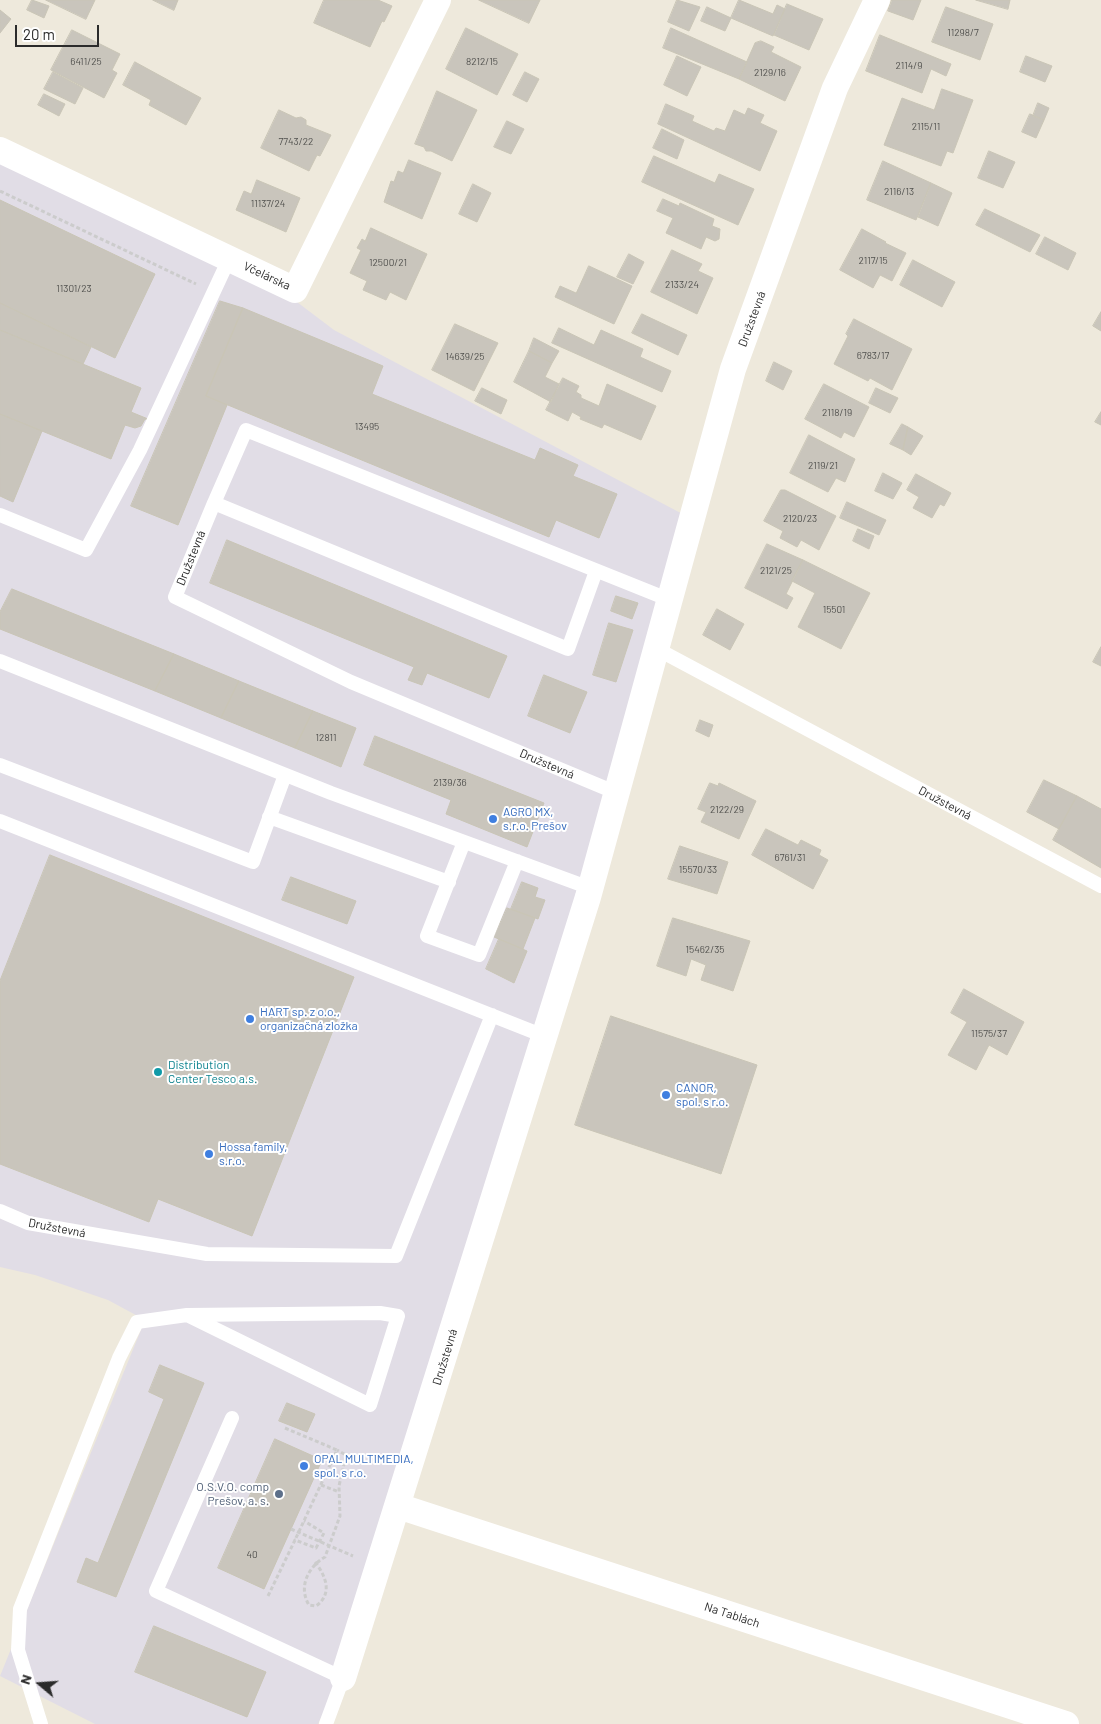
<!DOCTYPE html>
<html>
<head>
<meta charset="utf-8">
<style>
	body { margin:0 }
	#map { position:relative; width:1101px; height:1724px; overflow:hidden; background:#eee9dc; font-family:Barlow,sans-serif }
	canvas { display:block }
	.north { position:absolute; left:15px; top:1659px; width:50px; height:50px; -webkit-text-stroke:4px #fff; paint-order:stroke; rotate:288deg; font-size:14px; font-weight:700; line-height:20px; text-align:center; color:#2b2b2b }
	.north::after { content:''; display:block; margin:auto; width:18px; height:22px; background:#2b2b2b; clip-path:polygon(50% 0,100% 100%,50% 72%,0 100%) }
	.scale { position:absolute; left:15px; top:25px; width:84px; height:22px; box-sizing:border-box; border:2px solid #2b2b2b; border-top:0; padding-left:6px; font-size:15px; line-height:18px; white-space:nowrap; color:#2b2b2b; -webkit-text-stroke:4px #fff; paint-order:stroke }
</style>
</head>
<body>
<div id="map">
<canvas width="1101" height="1724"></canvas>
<div class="north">N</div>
<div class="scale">20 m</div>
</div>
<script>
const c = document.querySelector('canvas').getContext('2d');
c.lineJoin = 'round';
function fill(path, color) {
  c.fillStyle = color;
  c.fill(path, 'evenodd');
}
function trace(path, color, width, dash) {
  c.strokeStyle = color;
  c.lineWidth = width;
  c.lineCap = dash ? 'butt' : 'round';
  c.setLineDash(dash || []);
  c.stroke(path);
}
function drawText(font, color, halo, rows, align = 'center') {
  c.font = font + ' Barlow,sans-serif';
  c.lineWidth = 4;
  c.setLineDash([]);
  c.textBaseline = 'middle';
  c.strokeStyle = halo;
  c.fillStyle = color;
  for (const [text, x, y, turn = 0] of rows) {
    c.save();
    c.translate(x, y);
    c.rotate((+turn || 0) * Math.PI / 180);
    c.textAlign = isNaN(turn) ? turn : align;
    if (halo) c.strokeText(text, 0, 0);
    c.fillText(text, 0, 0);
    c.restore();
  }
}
fill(new Path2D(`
	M 0,147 L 297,302 L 334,330 L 692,519 L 340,1678 L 318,1724 L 95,1724 L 0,1676 L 145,1320 L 108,1300 L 35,1275 L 0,1267 Z`), '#e1dde6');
const building = new Path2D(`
	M 32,0 L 49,6 L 44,18 L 27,10 Z
	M 46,0 L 95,0 L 86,19 Z
	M 153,0 L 178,0 L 174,10 Z
	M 324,0 L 378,0 L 392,6 L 384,22 L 382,21 L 370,47 L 314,23 Z
	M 479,0 L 540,0 L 529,23 Z
	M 677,0 L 700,7 L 689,31 L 668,22 Z
	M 739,0 L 773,14 L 777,5 L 785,9 L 773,36 L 731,18 Z
	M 892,0 L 921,0 L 913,20 L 888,11 Z
	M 976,0 L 1010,0 L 1008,9 Z
	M 787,4 L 823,19 L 809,50 L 774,35 Z
	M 707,7 L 731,18 L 725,31 L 701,21 Z
	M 946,7 L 993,24 L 980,60 L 932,42 Z
	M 0,10 L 11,19 L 0,33 Z
	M 466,28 L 518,54 L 497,95 L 446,69 Z
	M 671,28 L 747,62 L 739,79 L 663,48 Z
	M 72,30 L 120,54 L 112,70 L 117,73 L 104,98 L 51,70 Z
	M 880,35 L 951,64 L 946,76 L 931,69 L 922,93 L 866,71 Z
	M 761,41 L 774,47 L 771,52 L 801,67 L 785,101 L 739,79 L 755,43 Z
	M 677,56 L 701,67 L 687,96 L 664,85 Z
	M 1026,56 L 1052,66 L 1045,82 L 1020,72 Z
	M 135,62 L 201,98 L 186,125 L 149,105 L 151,100 L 123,85 Z
	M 53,72 L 83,88 L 75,104 L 44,89 Z
	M 525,72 L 539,79 L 527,102 L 513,95 Z
	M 942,89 L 973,100 L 953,153 L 947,151 L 941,166 L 884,145 L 902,98 L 934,110 Z
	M 437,91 L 477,110 L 452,161 L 431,151 L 426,151 L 424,147 L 415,144 Z
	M 44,94 L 65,104 L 59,116 L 38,105 Z
	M 1038,103 L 1049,108 L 1044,120 L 1033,116 Z
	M 666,104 L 694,116 L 692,121 L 714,131 L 716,128 L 725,131 L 734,110 L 745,115 L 748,108 L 764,115 L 760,123 L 777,131 L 760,171 L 658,124 Z
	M 279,110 L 296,118 L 301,117 L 306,120 L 306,125 L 331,135 L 320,156 L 317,155 L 309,171 L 261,148 Z
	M 1030,114 L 1044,120 L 1036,138 L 1022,132 Z
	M 507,121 L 524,129 L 511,154 L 494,147 Z
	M 662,129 L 684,140 L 677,159 L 653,148 Z
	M 989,151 L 1015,162 L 1003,188 L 978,178 Z
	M 654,156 L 715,183 L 719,174 L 754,189 L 738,225 L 642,182 Z
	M 409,160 L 441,173 L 422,219 L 384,202 L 391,181 L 394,182 L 398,171 L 403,173 Z
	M 883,161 L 931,183 L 916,220 L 867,200 Z
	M 257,180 L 300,198 L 286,232 L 236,210 L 244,191 L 251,194 Z
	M 931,183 L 952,193 L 938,226 L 918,217 Z
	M 473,184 L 491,193 L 477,222 L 459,214 Z
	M 663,199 L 679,206 L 680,203 L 714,219 L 712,226 L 720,229 L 719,239 L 715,241 L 706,237 L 701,249 L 666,233 L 673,218 L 657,211 Z
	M 0,200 L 155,274 L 115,358 L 0,303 Z
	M 985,209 L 1040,235 L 1030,252 L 976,225 Z
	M 371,228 L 427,254 L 406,300 L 390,292 L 386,300 L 363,290 L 367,281 L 350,273 L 361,250 L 357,248 L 362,239 L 365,241 Z
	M 862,229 L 886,242 L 885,243 L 906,253 L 892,281 L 880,275 L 873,288 L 840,270 Z
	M 1045,237 L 1076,253 L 1068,270 L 1036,254 Z
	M 672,250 L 702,264 L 698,271 L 713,278 L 697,314 L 651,292 Z
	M 629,254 L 644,262 L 633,284 L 617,277 Z
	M 913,260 L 955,282 L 942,307 L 900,285 Z
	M 589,266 L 632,286 L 614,324 L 555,297 L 560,286 L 576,293 Z
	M 220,301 L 243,308 L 206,396 L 227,405 L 178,525 L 131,506 Z
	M 0,303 L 91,347 L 83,364 L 0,330 Z
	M 243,308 L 383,366 L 372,394 L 535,460 L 540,448 L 578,465 L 573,476 L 617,494 L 599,538 L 556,520 L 549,537 L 206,396 Z
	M 1101,312 L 1101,331 L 1093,326 Z
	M 642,314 L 687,335 L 678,355 L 632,333 Z
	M 854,319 L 912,349 L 892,390 L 870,378 L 868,381 L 834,364 L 848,336 L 846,334 Z
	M 455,324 L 498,343 L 474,391 L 432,370 Z
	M 559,328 L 594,345 L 601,330 L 643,349 L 640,357 L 671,371 L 662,392 L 552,343 Z
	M 0,330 L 141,388 L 131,412 L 148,419 L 148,420 L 145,419 L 141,426 L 135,428 L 125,425 L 111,459 L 0,414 Z
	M 534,338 L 559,351 L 552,363 L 529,351 Z
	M 529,351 L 552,363 L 545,377 L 559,384 L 551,402 L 514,382 Z
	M 774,362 L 792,371 L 783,390 L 766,381 Z
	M 563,378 L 579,386 L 576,392 L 581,395 L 581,398 L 599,406 L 607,384 L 656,406 L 641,440 L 604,424 L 602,428 L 580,419 L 581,417 L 572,412 L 568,421 L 546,410 Z
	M 824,384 L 869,407 L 854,437 L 844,432 L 841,438 L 805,419 Z
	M 482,388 L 507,400 L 501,414 L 475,401 Z
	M 876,388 L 898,398 L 890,413 L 869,403 Z
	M 1101,412 L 1101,425 L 1095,422 Z
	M 0,414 L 42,431 L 13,502 L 0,496 Z
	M 902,424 L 908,427 L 903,450 L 890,444 Z
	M 908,427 L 923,436 L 911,455 L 903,450 Z
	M 809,435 L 855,459 L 845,482 L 836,478 L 828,492 L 790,473 Z
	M 883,473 L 902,483 L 893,499 L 875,491 Z
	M 916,474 L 951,493 L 944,506 L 940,504 L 932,518 L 913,508 L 919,497 L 907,490 Z
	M 781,490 L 785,490 L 836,516 L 819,550 L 801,540 L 797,547 L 780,538 L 783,531 L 764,521 Z
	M 847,502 L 886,520 L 879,535 L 840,518 Z
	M 858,529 L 874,536 L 869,549 L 853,541 Z
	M 227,540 L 507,656 L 489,698 L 427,673 L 422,685 L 408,680 L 414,667 L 210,583 Z
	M 767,544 L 803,560 L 786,594 L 793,598 L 787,609 L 745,588 Z
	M 803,560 L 870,593 L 841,649 L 798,627 L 815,593 L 792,581 Z
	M 12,589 L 174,654 L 155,691 L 0,629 L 0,612 Z
	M 616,596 L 638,603 L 632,619 L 611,611 Z
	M 717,609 L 744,624 L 730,650 L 703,635 Z
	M 609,623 L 633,630 L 616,682 L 593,675 Z
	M 1101,647 L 1101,666 L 1093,662 Z
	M 174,654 L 239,681 L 221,718 L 155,691 Z
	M 544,675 L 587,692 L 570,733 L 528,716 Z
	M 239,681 L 313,711 L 295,748 L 221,718 Z
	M 313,711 L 356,728 L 341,767 L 295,748 Z
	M 700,720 L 713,725 L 709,737 L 696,731 Z
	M 375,736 L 544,803 L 527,847 L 446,814 L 451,800 L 364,765 Z
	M 1044,780 L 1077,796 L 1059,829 L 1027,812 Z
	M 710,783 L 718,786 L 719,783 L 756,801 L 739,839 L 701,822 L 706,812 L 698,809 Z
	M 1077,796 L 1101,809 L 1101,868 L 1053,840 Z
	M 766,829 L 798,845 L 801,840 L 821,850 L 819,855 L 828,860 L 813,889 L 752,855 Z
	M 680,846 L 728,862 L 717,894 L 668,879 Z
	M 50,855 L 354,977 L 252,1236 L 158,1199 L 149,1222 L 0,1164 L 0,981 Z
	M 291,877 L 356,901 L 347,924 L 282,900 Z
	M 522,882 L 538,888 L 535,897 L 545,900 L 538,919 L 511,909 Z
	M 507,908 L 535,918 L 523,949 L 494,937 Z
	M 673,918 L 750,941 L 733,991 L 701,980 L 706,965 L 691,959 L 686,976 L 657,966 Z
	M 499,939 L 527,951 L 514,983 L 486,969 Z
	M 964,989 L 1024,1022 L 1007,1055 L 989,1045 L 976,1070 L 948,1055 L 967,1022 L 951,1013 Z
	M 611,1016 L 757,1065 L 721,1174 L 575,1125 Z
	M 160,1365 L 204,1383 L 116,1597 L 77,1582 L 86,1558 L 98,1563 L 164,1399 L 149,1392 Z
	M 287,1403 L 315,1414 L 307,1432 L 279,1421 Z
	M 275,1439 L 322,1460 L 264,1589 L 218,1568 Z
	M 154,1626 L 266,1672 L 247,1717 L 135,1672 Z`);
fill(building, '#c9c5bc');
trace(building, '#c9c5b6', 1);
trace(new Path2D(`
	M 0,191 L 196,284
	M 285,1428 L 337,1450 L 295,1540
	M 321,1485 L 339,1492
	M 291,1529 L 353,1556
	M 315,1562 C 326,1576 333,1594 316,1606 L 309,1605 C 298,1587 308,1567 325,1557 L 340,1516 L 339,1486 L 346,1455 L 337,1450
	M 268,1596 L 295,1540 L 316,1548 L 324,1533 L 304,1521`), '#ccc', 3, [4, 2.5]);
trace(new Path2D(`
	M 214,503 L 246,430 L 670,600
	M 0,515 L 86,550 L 140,450 L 229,259
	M 596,571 L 568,649 L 214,503 L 175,597 L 351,682 L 617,793
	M 657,649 L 1101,886
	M 0,661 L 331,793 L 590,888
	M 0,765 L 253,862 L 285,775
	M 269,817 L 449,882
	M 0,821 L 544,1036
	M 464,842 L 427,936 L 479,955 L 517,861
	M 0,1211 L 28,1223 L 207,1254 L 396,1256 L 492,1015
	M 232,1418 L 156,1591 L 343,1678 L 326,1724
	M 41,1724 L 18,1650 L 20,1609 L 119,1358 L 137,1322 L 187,1315 L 380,1313 L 398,1316 L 370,1405 L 187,1315`), '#fff', 14);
trace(new Path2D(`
	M 0,150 L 295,290 L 438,0
	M 398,1506 L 1066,1724
	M 343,1678 L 588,897 L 733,369 L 835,88 L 877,0`), '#fff', 26);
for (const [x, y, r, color] of [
	[493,819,5,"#3f7fe0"],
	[250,1019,5,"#3f7fe0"],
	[158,1072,5,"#0f9aa8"],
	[666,1095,5,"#3f7fe0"],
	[209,1154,5,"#3f7fe0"],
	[304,1466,5,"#3f7fe0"],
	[279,1494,5,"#5c6f8a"]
]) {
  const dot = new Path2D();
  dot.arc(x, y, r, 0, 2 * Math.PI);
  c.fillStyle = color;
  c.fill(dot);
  trace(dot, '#fff', 2);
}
drawText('10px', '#52524f', null, [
	["11298/7",963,33],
	["6411/25",86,62],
	["8212/15",482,62],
	["2114/9",909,66],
	["2129/16",770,73],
	["2115/11",926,127],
	["7743/22",296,142],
	["2116/13",899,192],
	["11137/24",268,204],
	["2117/15",873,261],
	["12500/21",388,263],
	["2133/24",682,285],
	["11301/23",74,289],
	["6783/17",873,356],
	["14639/25",465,357],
	["2118/19",837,413],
	["13495",367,427],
	["2119/21",823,466],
	["2120/23",800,519],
	["2121/25",776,571],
	["15501",834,610],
	["12811",326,738],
	["2139/36",450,783],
	["2122/29",727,810],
	["6761/31",790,858],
	["15570/33",698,870],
	["15462/35",705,950],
	["11575/37",989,1034],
	["40",252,1555]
]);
drawText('12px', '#2b2b2b', '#fff', [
	["Včelárska",267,276,25],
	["Družstevná",752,319,-70],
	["Družstevná",191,558,-68],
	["Družstevná",547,764,23],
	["Družstevná",945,803,28],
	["Družstevná",57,1228,11],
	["Družstevná",445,1357,-73],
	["Na Tablách",732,1615,18]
]);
drawText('12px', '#366cbe', '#fff', [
	["AGRO MX,",503,812],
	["s.r.o. Prešov",503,826],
	["HART sp. z o.o.,",260,1012],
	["organizačná zložka",260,1026],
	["CANOR,",676,1088],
	["spol. s r.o.",676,1102],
	["Hossa family,",219,1147],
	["s.r.o.",219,1161],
	["OPAL MULTIMEDIA,",314,1459],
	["spol. s r.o.",314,1473]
], 'left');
drawText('12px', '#0d838f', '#fff', [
	["Distribution",168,1065],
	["Center Tesco a.s.",168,1079]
], 'left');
drawText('12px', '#4e5e75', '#fff', [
	["O.S.V.O. comp",269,1487],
	["Prešov, a. s.",269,1501]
], 'right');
</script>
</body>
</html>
